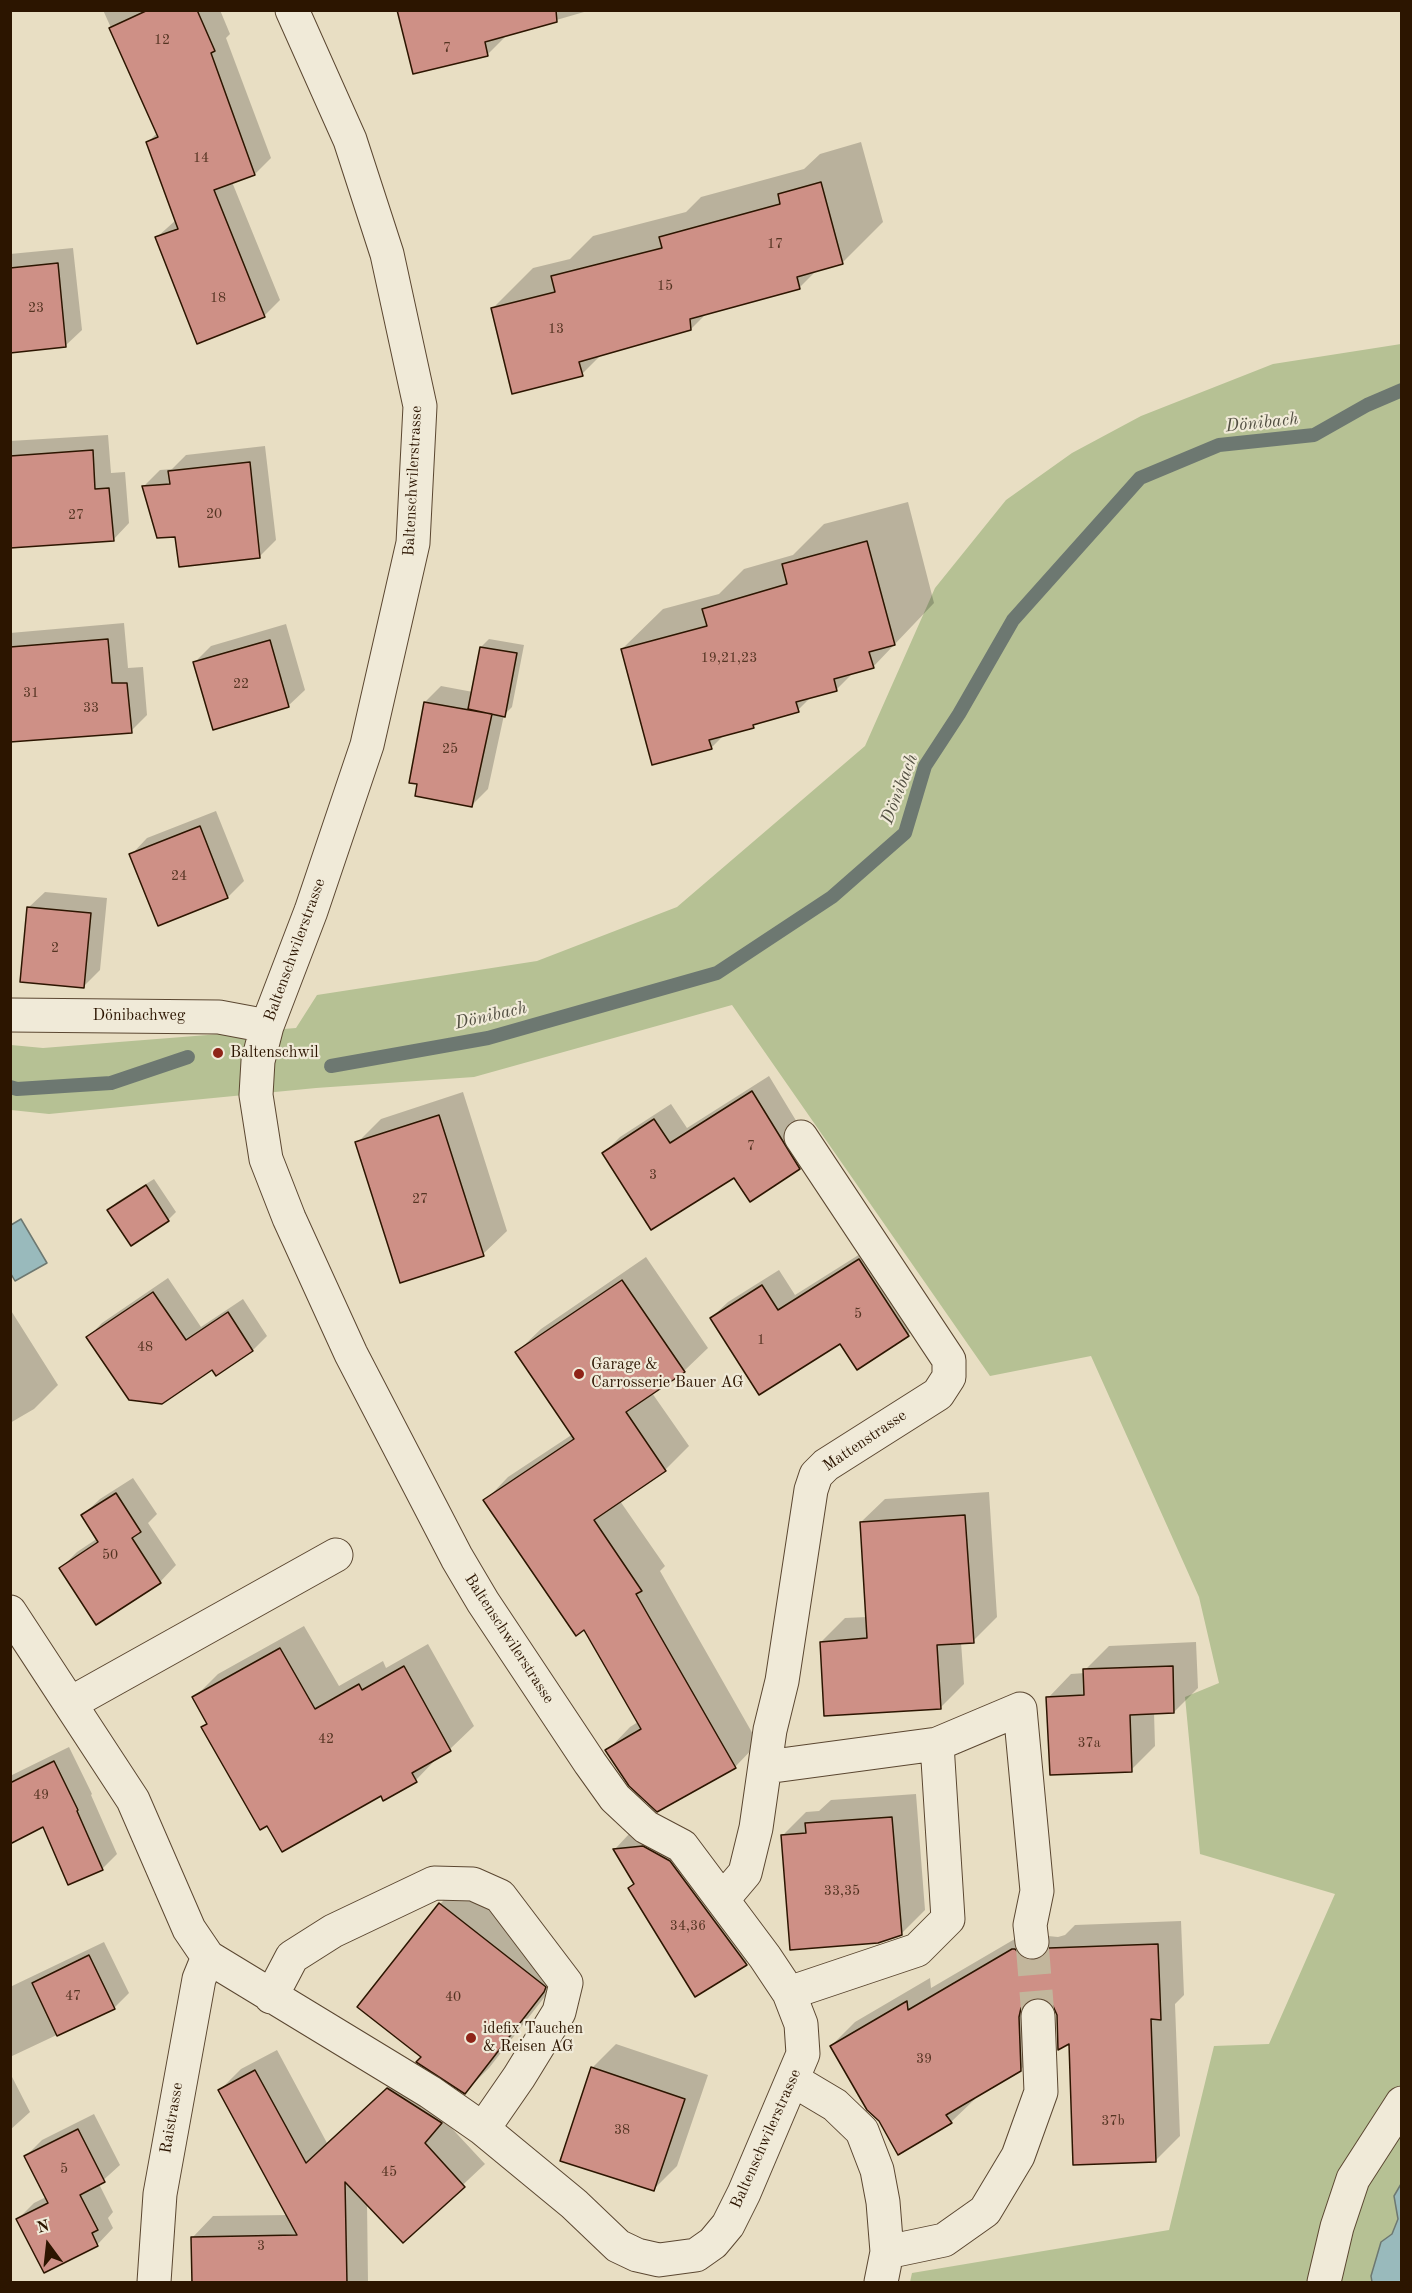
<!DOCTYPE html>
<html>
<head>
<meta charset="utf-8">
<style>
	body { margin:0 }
	#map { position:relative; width:1412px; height:2293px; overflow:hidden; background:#e8dec3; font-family:"Old Standard TT",serif }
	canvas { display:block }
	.frame { position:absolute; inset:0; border:12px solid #2c1500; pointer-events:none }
	.north { position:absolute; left:18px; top:2215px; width:60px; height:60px; -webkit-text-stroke:4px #f0ead8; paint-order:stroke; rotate:345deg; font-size:16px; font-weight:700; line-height:24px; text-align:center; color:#2c1500 }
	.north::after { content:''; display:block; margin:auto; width:21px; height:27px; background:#2c1500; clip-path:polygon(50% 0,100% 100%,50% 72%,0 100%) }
</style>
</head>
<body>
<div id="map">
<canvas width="1412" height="2293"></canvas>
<div class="frame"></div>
<div class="north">N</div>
</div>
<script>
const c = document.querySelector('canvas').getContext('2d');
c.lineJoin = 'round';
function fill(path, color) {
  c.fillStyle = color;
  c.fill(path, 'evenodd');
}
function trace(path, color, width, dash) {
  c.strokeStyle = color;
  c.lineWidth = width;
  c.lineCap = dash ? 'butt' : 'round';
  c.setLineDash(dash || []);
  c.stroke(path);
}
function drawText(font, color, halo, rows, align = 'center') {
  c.font = font + ' "Old Standard TT",serif';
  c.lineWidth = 4.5;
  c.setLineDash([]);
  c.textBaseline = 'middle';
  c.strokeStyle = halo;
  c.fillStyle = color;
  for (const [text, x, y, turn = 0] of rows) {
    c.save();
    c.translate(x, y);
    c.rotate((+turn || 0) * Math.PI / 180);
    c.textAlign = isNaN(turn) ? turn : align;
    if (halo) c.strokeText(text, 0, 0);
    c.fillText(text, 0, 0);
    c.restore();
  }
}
fill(new Path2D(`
	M 1401,344 L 1401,2282 L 910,2282 L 912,2273 L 1169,2230 L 1214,2046 L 1269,2044 L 1335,1894 L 1200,1854 L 1185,1697 L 1219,1683 L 1199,1597 L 1091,1356 L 990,1376 L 732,1005 L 474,1077 L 316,1088 L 49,1114 L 11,1110 L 11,1045 L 43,1048 L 296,1028 L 317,995 L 537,961 L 677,907 L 865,746 L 935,588 L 1006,500 L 1072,453 L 1141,416 L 1273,364 Z`), '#b6c194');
const water = new Path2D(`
	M 21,1219 L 47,1263 L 15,1281 L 11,1274 L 11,1225 Z
	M 1401,2184 L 1401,2282 L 1372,2282 L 1371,2276 L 1381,2242 L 1392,2234 L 1398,2219 L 1394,2196 Z`);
fill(water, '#99babc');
trace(water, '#6d7871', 1.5);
fill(new Path2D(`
	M 103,10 L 220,10 L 230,34 L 226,38 L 271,158 L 255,174 L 232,182 L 280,300 L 264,316 L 157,237 L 176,220 L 148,142 L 158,132 Z
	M 399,10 L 591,10 L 508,34 L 488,54 Z
	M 861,142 L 883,222 L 842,263 L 818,269 L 799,288 L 707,313 L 691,329 L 602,354 L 582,374 L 492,309 L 533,268 L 570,259 L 593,236 L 686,212 L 701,197 L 804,169 L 820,154 Z
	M 73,248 L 82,330 L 65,346 L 10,352 L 10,254 Z
	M 108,435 L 111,473 L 125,472 L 129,523 L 113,540 L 10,547 L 10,441 Z
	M 265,446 L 276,540 L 259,557 L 177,535 L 144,486 L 160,470 L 172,469 L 186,455 Z
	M 908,502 L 934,603 L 873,667 L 854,672 L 836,690 L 812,696 L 798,710 L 725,734 L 711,748 L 622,649 L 663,609 L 719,594 L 744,569 L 793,555 L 824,524 Z
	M 124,623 L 128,668 L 143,667 L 147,715 L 131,731 L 10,741 L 10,633 Z
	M 286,624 L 305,690 L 288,706 L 195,662 L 211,646 Z
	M 489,639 L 524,645 L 512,707 L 504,715 L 488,789 L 472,805 L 425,702 L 441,686 L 473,692 L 481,647 Z
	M 216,811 L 244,881 L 228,897 L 131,855 L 147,838 Z
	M 45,892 L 107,898 L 100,970 L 83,987 L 28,908 Z
	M 769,1076 L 815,1152 L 799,1168 L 604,1153 L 620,1137 L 671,1104 L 687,1128 Z
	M 463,1092 L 507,1231 L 483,1254 L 357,1143 L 381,1119 Z
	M 154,1179 L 176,1212 L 168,1220 L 109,1210 L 117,1202 Z
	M 876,1244 L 924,1318 L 908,1335 L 857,1368 L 841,1342 L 711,1318 L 728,1302 L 779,1270 L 795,1295 Z
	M 646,1257 L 708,1348 L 684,1371 L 652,1393 L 689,1446 L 665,1470 L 620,1501 L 665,1566 L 660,1571 L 758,1743 L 735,1767 L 607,1751 L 630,1727 L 638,1722 L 584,1628 L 485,1501 L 508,1477 L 573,1434 L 517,1352 L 541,1329 Z
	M 168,1278 L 201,1327 L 243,1299 L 267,1336 L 253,1350 L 216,1374 L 213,1368 L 88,1337 L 102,1323 Z
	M 10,1309 L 58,1385 L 34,1409 L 10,1423 Z
	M 133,1478 L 157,1514 L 148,1523 L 176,1565 L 160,1582 L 61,1568 L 77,1552 L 98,1538 L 83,1515 L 100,1499 Z
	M 989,1492 L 997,1617 L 973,1641 L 961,1642 L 964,1684 L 940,1708 L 821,1642 L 845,1618 L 867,1617 L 861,1522 L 885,1499 Z
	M 304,1626 L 339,1686 L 383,1661 L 386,1668 L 428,1644 L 474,1726 L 450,1749 L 439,1756 L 416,1780 L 381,1794 L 268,1824 L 203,1727 L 208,1722 L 194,1698 L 218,1674 Z
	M 1196,1642 L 1198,1688 L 1174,1712 L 1154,1712 L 1155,1746 L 1131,1770 L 1048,1698 L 1071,1674 L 1085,1673 L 1085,1670 L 1109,1646 Z
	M 69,1747 L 92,1794 L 91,1795 L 117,1854 L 102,1869 L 44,1825 L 10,1836 L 10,1776 Z
	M 916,1794 L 925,1910 L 901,1934 L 782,1836 L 806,1812 L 819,1811 L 831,1800 Z
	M 659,1831 L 762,1947 L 746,1963 L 696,1995 L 636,1883 L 615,1849 L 630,1833 Z
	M 464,1880 L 568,1967 L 489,2068 L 465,2092 L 423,2056 L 440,1904 Z
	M 1181,1921 L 1184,1995 L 1175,2004 L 1180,2136 L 1156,2160 L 1071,2041 L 1055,2005 L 1047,1998 L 1043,1997 L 1045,2046 L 1020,2070 L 974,2097 L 975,2099 L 951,2122 L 880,2120 L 831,2046 L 855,2022 L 930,1978 L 931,1988 L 1037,1926 L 1048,1936 L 1058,1937 L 1065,1935 L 1075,1925 Z
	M 104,1942 L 129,1993 L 114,2008 L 10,2057 L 10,1987 Z
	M 616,2044 L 708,2075 L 677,2166 L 653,2190 L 592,2068 Z
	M 277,2050 L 327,2143 L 409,2068 L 445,2121 L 485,2164 L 403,2241 L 367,2202 L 368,2282 L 193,2282 L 192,2238 L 213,2216 L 288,2215 L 220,2090 L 241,2069 Z
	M 10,2073 L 30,2112 L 10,2130 Z
	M 94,2114 L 120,2165 L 99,2184 L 113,2212 L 108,2218 L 113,2228 L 97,2245 L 18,2219 L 34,2203 L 46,2197 L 26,2156 L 42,2140 Z`), '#0003');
trace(new Path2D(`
	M 331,1066 L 488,1038 L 717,973 L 832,897 L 905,833 L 925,766 L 959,714 L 1013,620 L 1140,478 L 1219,445 L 1314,435 L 1367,405 L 1402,390
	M 10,1087 L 17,1089 L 111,1083 L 188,1057`), '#6d7871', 14);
const building = new Path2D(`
	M 148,10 L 197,10 L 215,51 L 211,53 L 255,175 L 214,190 L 265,317 L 197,344 L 155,237 L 178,229 L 146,142 L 158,137 L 109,28 Z
	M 397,10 L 556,10 L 557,22 L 485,42 L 488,56 L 413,74 Z
	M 821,182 L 843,264 L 797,277 L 800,289 L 690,319 L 691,330 L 579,362 L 583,376 L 512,394 L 491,308 L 555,292 L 551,276 L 662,248 L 659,237 L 780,204 L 778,194 Z
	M 58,263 L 66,347 L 10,353 L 10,268 Z
	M 93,450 L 95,489 L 109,488 L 114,541 L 10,548 L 10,456 Z
	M 250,462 L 260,558 L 179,567 L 175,537 L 157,538 L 142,486 L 170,484 L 168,471 Z
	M 867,541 L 895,645 L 869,652 L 874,668 L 834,679 L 837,691 L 796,702 L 799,712 L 753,725 L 754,728 L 709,740 L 712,749 L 652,765 L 621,649 L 707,626 L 702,609 L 787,584 L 782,564 Z
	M 108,639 L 112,683 L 127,683 L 132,733 L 10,742 L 10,647 Z
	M 270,640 L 289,707 L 213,730 L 193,662 Z
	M 480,647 L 517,653 L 505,717 L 468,709 Z
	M 424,702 L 492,714 L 472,807 L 415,796 L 417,784 L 409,783 Z
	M 200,826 L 228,898 L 158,926 L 129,854 Z
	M 27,907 L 91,913 L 84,988 L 20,982 Z
	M 752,1091 L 800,1169 L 750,1202 L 734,1178 L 651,1230 L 602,1153 L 654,1119 L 670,1143 Z
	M 439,1115 L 484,1256 L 400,1283 L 355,1142 Z
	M 146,1185 L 169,1221 L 131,1246 L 107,1210 Z
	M 859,1259 L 909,1336 L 857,1370 L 840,1344 L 759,1395 L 710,1318 L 762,1285 L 778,1310 Z
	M 622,1280 L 685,1372 L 626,1412 L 666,1471 L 594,1520 L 642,1591 L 636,1594 L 736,1768 L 657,1812 L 629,1786 L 605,1750 L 641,1729 L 584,1630 L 576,1636 L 483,1500 L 574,1439 L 515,1352 Z
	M 153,1292 L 186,1340 L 228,1312 L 253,1351 L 216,1376 L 212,1370 L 162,1404 L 129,1400 L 86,1337 Z
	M 116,1493 L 141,1532 L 132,1538 L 161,1583 L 96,1625 L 59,1568 L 98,1542 L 81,1515 Z
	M 965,1515 L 974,1643 L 937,1645 L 941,1709 L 824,1716 L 820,1642 L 867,1638 L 860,1522 Z
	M 280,1648 L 315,1709 L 359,1684 L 362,1690 L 404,1666 L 451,1751 L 412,1773 L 417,1782 L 383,1801 L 381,1796 L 282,1852 L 267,1826 L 260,1830 L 221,1762 L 201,1727 L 207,1724 L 192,1697 Z
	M 1173,1666 L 1174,1713 L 1130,1715 L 1132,1772 L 1050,1775 L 1046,1697 L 1084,1695 L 1083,1669 Z
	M 54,1761 L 78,1810 L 77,1811 L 103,1870 L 68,1885 L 43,1827 L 10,1844 L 10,1783 Z
	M 892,1817 L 902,1935 L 878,1943 L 790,1950 L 781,1835 L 806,1833 L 805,1823 Z
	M 643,1846 L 670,1861 L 747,1965 L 695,1997 L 628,1888 L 634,1884 L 613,1849 Z
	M 439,1903 L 546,1987 L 544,1992 L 465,2094 L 416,2062 L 421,2057 L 357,2007 Z
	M 1158,1944 L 1161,2020 L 1151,2019 L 1156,2162 L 1073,2165 L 1069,2044 L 1058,2050 L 1057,2015 L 1053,2006 L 1046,1999 L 1037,1997 L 1029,2000 L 1021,2008 L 1019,2017 L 1021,2071 L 946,2115 L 952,2123 L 898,2155 L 879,2121 L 867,2110 L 830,2046 L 907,2001 L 908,2010 L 1012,1949 L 1015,1949 L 1024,1959 L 1034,1961 L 1044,1957 L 1049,1948 Z
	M 89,1955 L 115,2009 L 57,2036 L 32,1983 Z
	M 591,2067 L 685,2099 L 654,2191 L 560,2161 Z
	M 255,2070 L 306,2163 L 387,2088 L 442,2123 L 425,2143 L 465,2187 L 403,2243 L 345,2182 L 347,2283 L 192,2283 L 191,2237 L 297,2235 L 218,2090 Z
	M 78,2129 L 105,2182 L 80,2195 L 98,2230 L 92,2233 L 98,2246 L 44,2273 L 16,2219 L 48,2203 L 24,2156 Z`);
fill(building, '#ce9086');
trace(building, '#2c1500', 1.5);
trace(new Path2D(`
	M 1032,1942 L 1038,2016`), '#c2b69c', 33, [33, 16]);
const minor = new Path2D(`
	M 10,1015 L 219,1017 L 267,1026
	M 10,1612 L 133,1800 L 189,1929 L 208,1957 L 430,2092 L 483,2129 L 574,2204 L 618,2246 L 637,2255 L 659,2260 L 696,2255 L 713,2243 L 728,2225 L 744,2193 L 803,2054 L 801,2024 L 789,1993 L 765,1957 L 682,1846 L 646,1827 L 615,1798 L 590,1763 L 483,1602 L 457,1558 L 351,1354 L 289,1218 L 266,1159 L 256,1095 L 258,1061 L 267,1026 L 311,911 L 367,745 L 413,543 L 420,406 L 387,254 L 376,220 L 350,140 L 292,10
	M 71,1703 L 336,1555
	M 766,1767 L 937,1744 L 1020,1709 L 1037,1891 L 1030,1925 L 1032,1942
	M 723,1899 L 745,1873 L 756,1828 L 770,1730 L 782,1681 L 811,1490 L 816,1475 L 826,1465 L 938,1394 L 949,1377 L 949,1360 L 801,1137
	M 789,1993 L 917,1950 L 948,1919 L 937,1744
	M 271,1997 L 292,1957 L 333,1931 L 434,1883 L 473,1884 L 500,1896 L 566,1983 L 559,2012 L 519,2077 L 483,2129
	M 793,2080 L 835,2105 L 862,2131 L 877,2170 L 883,2202 L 887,2252 L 881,2282
	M 887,2252 L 944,2240 L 985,2211 L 1018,2156 L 1041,2092 L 1038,2016
	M 154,2282 L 160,2194 L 199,1979 L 208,1957
	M 1324,2282 L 1337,2227 L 1353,2179 L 1402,2103`);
trace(minor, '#5b4731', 35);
trace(minor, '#f0ead8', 33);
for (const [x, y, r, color] of [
	[218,1053,6,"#8f2418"],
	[579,1374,6,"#8f2418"],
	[471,2038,6,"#8f2418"]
]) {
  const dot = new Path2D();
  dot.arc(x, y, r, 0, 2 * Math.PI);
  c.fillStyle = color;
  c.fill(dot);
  trace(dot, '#f0ead8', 2);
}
drawText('14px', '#543422', null, [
	["12",162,40],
	["7",447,48],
	["14",201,158],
	["17",775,244],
	["15",665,286],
	["18",218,298],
	["23",36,308],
	["13",556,329],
	["20",214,514],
	["27",76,515],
	["19,21,23",729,658],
	["22",241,684],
	["31",31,693],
	["33",91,708],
	["25",450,749],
	["24",179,876],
	["2",55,948],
	["7",751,1146],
	["3",653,1175],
	["27",420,1199],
	["5",858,1314],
	["1",761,1340],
	["48",145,1347],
	["50",110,1555],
	["42",326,1739],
	["37a",1089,1743],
	["49",41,1795],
	["33,35",842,1891],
	["34,36",688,1926],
	["47",73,1996],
	["40",453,1997],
	["39",924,2059],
	["37b",1113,2121],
	["38",622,2130],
	["5",64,2169],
	["45",389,2172],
	["3",261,2246]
]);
drawText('16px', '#2c1500', '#f0ead8', [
	["Baltenschwilerstrasse",413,481,-87],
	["Baltenschwilerstrasse",295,950,-70],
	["Dönibachweg",139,1016],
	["Mattenstrasse",865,1441,-34],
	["Baltenschwilerstrasse",509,1639,57],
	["Raistrasse",172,2118,-80],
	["Baltenschwilerstrasse",766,2139,-66]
]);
drawText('16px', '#2c1500', '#f0ead8', [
	["Baltenschwil",230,1053],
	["Garage &",591,1365],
	["Carrosserie Bauer AG",591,1383],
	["idefix Tauchen",483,2029],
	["& Reisen AG",483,2047]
], 'left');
drawText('italic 18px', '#524f42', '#f0ead8', [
	["Dönibach",1262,423,-6],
	["Dönibach",900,789,-69],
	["Dönibach",491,1016,-13]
]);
</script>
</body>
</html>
